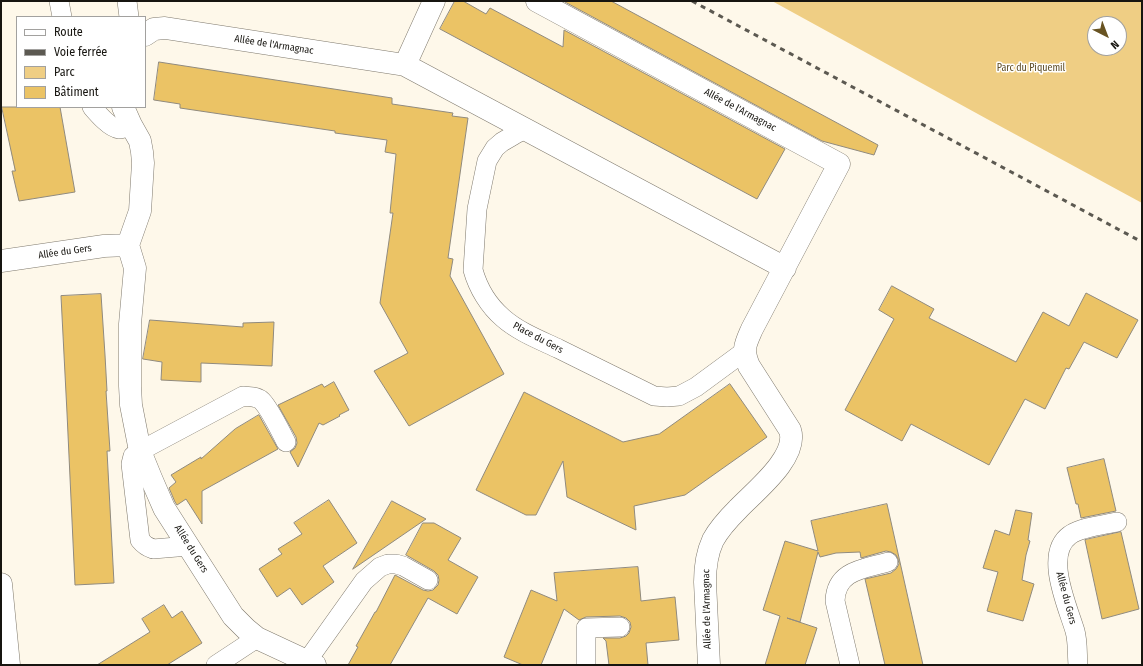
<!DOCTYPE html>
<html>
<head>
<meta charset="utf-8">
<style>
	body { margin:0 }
	#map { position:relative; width:1143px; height:666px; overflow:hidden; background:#fef8ea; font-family:"Fira Sans Condensed",sans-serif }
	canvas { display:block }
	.frame { position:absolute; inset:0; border:2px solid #171510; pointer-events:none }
	.legend { position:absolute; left:16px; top:16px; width:130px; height:92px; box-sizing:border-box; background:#fff; border:1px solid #a2a19f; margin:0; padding:5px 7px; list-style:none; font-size:12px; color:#171510 }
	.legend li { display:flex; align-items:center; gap:8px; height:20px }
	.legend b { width:20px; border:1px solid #a2a19f }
	.north { position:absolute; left:1087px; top:16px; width:40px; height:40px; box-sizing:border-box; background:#fff; border:1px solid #a2a19f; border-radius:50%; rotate:138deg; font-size:11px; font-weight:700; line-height:16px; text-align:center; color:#171510 }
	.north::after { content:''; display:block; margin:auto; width:14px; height:18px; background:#685322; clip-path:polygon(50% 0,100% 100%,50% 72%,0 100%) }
</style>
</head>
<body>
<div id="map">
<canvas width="1143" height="666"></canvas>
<div class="frame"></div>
<ul class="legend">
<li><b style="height:5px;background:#fff"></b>Route</li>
<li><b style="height:5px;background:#5c5951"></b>Voie ferrée</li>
<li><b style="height:11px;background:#efce84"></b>Parc</li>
<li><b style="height:11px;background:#ebc365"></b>Bâtiment</li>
</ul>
<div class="north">N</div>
</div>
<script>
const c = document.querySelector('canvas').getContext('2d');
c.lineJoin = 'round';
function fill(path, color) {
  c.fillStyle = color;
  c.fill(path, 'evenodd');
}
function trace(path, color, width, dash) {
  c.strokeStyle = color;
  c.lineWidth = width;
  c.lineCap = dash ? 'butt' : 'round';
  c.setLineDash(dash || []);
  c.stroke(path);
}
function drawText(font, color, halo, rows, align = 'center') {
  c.font = font + ' "Fira Sans Condensed",sans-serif';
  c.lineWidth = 3;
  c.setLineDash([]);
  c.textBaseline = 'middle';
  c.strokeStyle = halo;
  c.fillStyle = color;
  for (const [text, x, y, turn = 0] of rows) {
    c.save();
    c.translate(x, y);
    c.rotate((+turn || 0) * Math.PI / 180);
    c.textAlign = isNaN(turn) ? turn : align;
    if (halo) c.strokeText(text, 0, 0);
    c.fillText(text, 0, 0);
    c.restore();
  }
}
fill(new Path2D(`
	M 772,1 L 1142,1 L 1142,203 L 987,119 ZM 1095,24 L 1119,24 L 1119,48 L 1095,48 Z`), '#efce84');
const building = new Path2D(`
	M 455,1 L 463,1 L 486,14 L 490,8 L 563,47 L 564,30 L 785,149 L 757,199 L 440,29 Z
	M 565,1 L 611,1 L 878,145 L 874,155 L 822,141 L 565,2 Z
	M 159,62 L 392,98 L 392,104 L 453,113 L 452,116 L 468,118 L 448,258 L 453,259 L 450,276 L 504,374 L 409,426 L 374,371 L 408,353 L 380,303 L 393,213 L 390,213 L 396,154 L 385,152 L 387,140 L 335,133 L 335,131 L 180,108 L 180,104 L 154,100 Z
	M 2,107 L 60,107 L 75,192 L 19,201 L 12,171 L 15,171 Z
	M 892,286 L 934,309 L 929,318 L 1016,362 L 1043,312 L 1069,326 L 1086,293 L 1138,320 L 1117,358 L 1084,342 L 1069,369 L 1066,368 L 1045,409 L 1025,399 L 989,465 L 911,424 L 902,441 L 845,410 L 894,319 L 879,310 Z
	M 101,294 L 105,355 L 107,391 L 106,391 L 110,451 L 107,451 L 114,583 L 75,585 L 67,413 L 61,296 Z
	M 150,320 L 243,327 L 243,323 L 274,322 L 272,366 L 201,363 L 201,382 L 161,380 L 162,362 L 143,359 Z
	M 334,382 L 349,410 L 339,415 L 340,416 L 323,425 L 319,423 L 298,467 L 290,452 L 295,448 L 297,443 L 296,437 L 278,405 L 322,384 L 324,387 Z
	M 730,384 L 767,437 L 685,495 L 634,506 L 636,530 L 567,497 L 563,461 L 536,515 L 526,515 L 476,490 L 524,392 L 623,442 L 659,434 Z
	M 259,415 L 278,449 L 202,491 L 202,524 L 186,499 L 177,505 L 175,502 L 169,488 L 176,482 L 171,475 L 201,457 L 201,459 L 235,429 Z
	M 1104,459 L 1116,511 L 1081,518 L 1078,504 L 1076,504 L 1067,468 Z
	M 329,500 L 357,543 L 323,566 L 334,582 L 302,605 L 290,588 L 277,597 L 259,569 L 282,554 L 278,549 L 302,534 L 294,523 Z
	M 392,501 L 426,519 L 353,569 Z
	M 887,504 L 923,665 L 885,665 L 865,579 L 891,573 L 896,569 L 899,564 L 898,559 L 896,555 L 891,552 L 886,551 L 861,558 L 860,552 L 836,553 L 820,557 L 818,552 L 800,622 L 787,618 L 817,628 L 805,665 L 765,665 L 780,616 L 763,610 L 785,541 L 818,551 L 811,521 Z
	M 1016,510 L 1032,513 L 1028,540 L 1030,541 L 1026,555 L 1022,580 L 1034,584 L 1023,621 L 987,611 L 998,572 L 983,568 L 995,530 L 1009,535 Z
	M 423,523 L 434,523 L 461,538 L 448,560 L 478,577 L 457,614 L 428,598 L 390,665 L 348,665 L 358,647 L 356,646 L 375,612 L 376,612 L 395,575 L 423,590 L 428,591 L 433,590 L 438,585 L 439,580 L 438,575 L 434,571 L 406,555 Z
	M 1121,532 L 1139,609 L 1102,619 L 1085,540 Z
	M 638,567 L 641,601 L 675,597 L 679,640 L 646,643 L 648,665 L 609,665 L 606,641 L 603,638 L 620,638 L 626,636 L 629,633 L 631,627 L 630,622 L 626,618 L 620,616 L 586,617 L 579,620 L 564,609 L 541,665 L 523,665 L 504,657 L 531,590 L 557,601 L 554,573 Z
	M 164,605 L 172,618 L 182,611 L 202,643 L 167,665 L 97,665 L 150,632 L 142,619 Z`);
fill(building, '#ebc365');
trace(building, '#908a7e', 1);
const service = new Path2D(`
	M 59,1 L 62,17
	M 127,1 L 129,17
	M 92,107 C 98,114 110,128 119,129 C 123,129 127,127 131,125
	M 525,129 L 514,135 L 502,142 L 495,148 L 487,161 L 477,209 L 473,270 C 478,288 489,306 503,318 C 519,332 540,340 559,349 C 591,365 622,380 654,396 L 667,397 L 679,396 L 696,387 L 745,351
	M 189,546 L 153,549 C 147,547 144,545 140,540 L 131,464 L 133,456 L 140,451 L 243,396 C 250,397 257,396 262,401 C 269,408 281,432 286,442
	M 307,661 L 364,581 L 380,567 L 388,564 L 396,564 L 403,566 L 428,580
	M 216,665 L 257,638
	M 586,665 L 586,628 L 620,627
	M 850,665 L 835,601 C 836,570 864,569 888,562
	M 1078,665 C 1077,654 1078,642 1075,631 C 1068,607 1043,554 1070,535 C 1082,527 1103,525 1117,522`);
const minor = new Path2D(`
	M 537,1 L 839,164 L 752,329 C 745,345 742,349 749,366 L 790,430 C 799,457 754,492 738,509 C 729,518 719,529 713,540 C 707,553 705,568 705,582 L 709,665
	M 145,35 L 154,29 L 165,28 L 405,65 L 785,268
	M 405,65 L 434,1
	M 123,107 L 131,125 L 140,141 L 142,152 L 143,163 L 140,211 L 128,245
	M 1,261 L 104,246 L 128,245 L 135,268 L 130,324 L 130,386 L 131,405 L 140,451 L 151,478 L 164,508 L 233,616 L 246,629 L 257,638 L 315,665`);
const tertiary = new Path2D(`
	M 1,584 L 9,665`);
trace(service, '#7f796d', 20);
trace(minor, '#7f796d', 23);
trace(tertiary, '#7f796d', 23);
trace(service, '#fff', 19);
trace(minor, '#fff', 22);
trace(tertiary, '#fff', 22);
trace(new Path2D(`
	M 692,1 L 1142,242`), '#5c5951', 3, [5, 5]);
drawText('10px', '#171510', '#fff', [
	["Allée de l'Armagnac",274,45,9],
	["Allée de l'Armagnac",740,110,28],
	["Allée du Gers",65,252,-8],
	["Place du Gers",538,338,28],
	["Allée du Gers",191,549,58],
	["Allée du Gers",1066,598,75],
	["Allée de l'Armagnac",707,609,-91]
]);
drawText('10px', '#5d4c25', '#fff', [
	["Parc du Piquemil",1031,68]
]);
</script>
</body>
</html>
